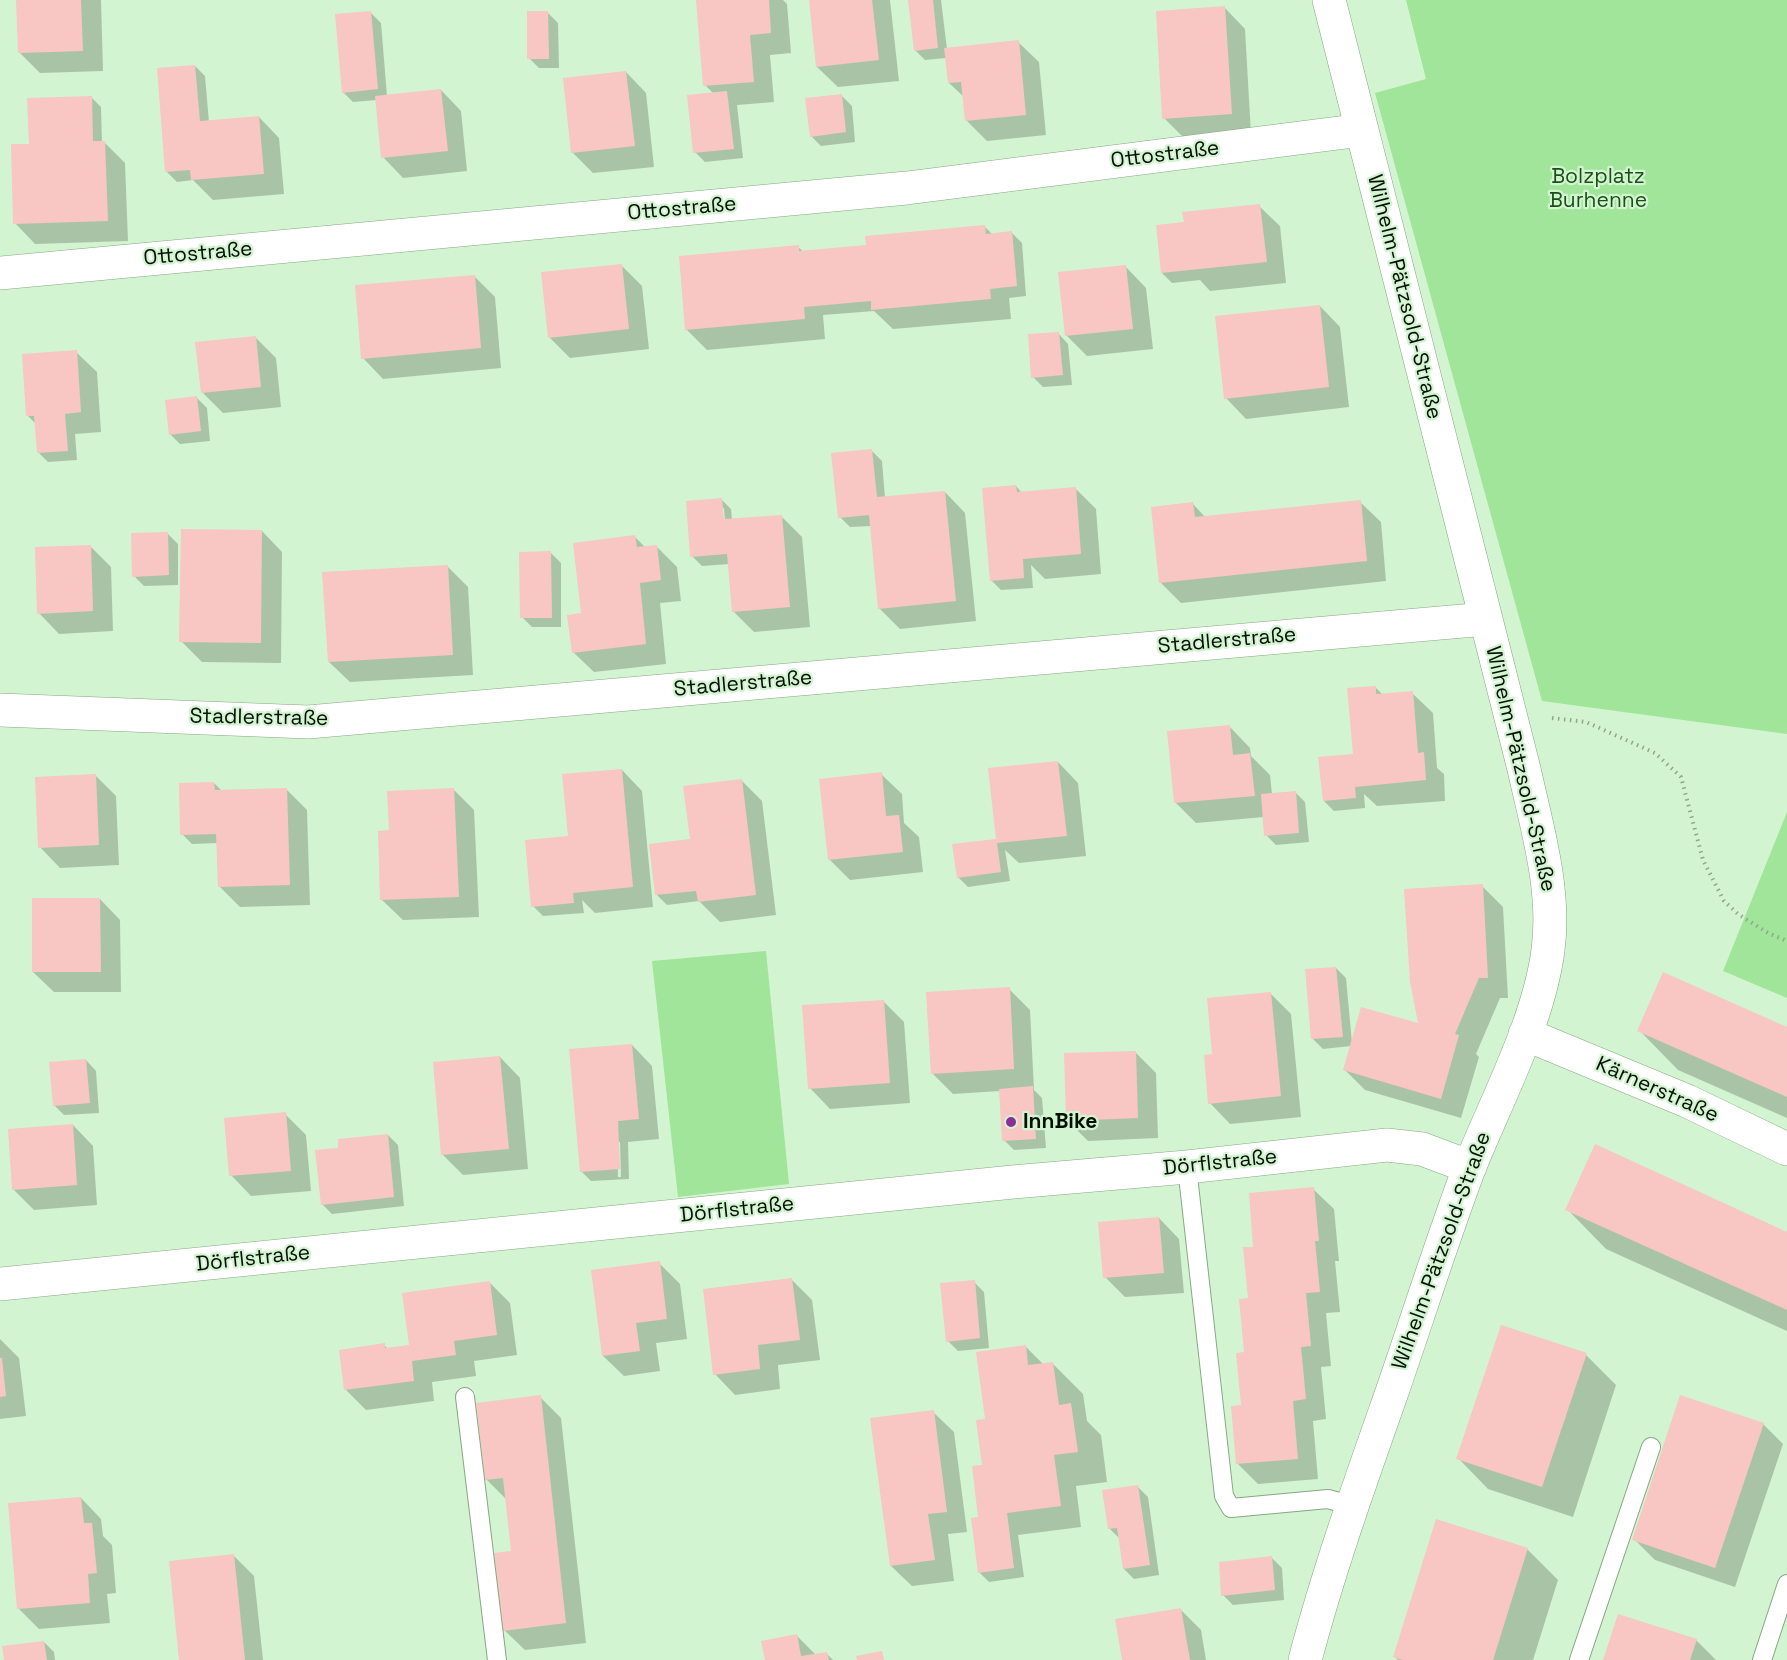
<!DOCTYPE html>
<html>
<head>
<meta charset="utf-8">
<style>
	body { margin:0 }
	canvas { display:block; background:#d3f4d0 }
</style>
</head>
<body>
<canvas width="1787" height="1660"></canvas>
<script>
const c = document.querySelector('canvas').getContext('2d');
c.lineJoin = 'round';
function fill(path, color) {
  c.fillStyle = color;
  c.fill(path, 'evenodd');
}
function trace(path, color, width, dash) {
  c.strokeStyle = color;
  c.lineWidth = width;
  c.lineCap = dash ? 'butt' : 'round';
  c.setLineDash(dash || []);
  c.stroke(path);
}
function drawText(font, color, halo, rows, align = 'center') {
  c.font = font + ' "Space Grotesk",sans-serif';
  c.lineWidth = 4.5;
  c.setLineDash([]);
  c.textBaseline = 'middle';
  c.strokeStyle = halo;
  c.fillStyle = color;
  for (const [text, x, y, turn = 0] of rows) {
    c.save();
    c.translate(x, y);
    c.rotate((+turn || 0) * Math.PI / 180);
    c.textAlign = isNaN(turn) ? turn : align;
    if (halo) c.strokeText(text, 0, 0);
    c.fillText(text, 0, 0);
    c.restore();
  }
}
fill(new Path2D(`
	M 1406,0 L 1787,0 L 1787,734 L 1542,701 L 1375,93 L 1426,79 Z
	M 1787,812 L 1787,998 L 1723,971 Z
	M 766,951 L 789,1184 L 678,1197 L 652,961 Z`), '#a1e59b');
fill(new Path2D(`
	M 18,0 L 101,0 L 103,71 L 40,73 L 19,52 Z
	M 697,0 L 783,0 L 787,4 L 791,53 L 770,55 L 774,102 L 737,105 L 743,158 L 705,162 L 695,152 L 714,94 L 705,85 Z
	M 810,0 L 890,0 L 899,81 L 838,87 L 817,67 Z
	M 910,0 L 941,0 L 947,49 L 1018,42 L 1039,62 L 1046,135 L 987,141 L 966,120 L 964,97 L 949,83 L 946,58 L 925,60 L 915,50 Z
	M 1225,8 L 1245,29 L 1251,134 L 1185,139 L 1164,118 Z
	M 371,13 L 381,23 L 387,96 L 441,90 L 461,111 L 467,171 L 403,178 L 383,157 L 377,100 L 353,102 L 343,92 Z
	M 548,13 L 558,23 L 559,68 L 539,68 L 529,58 Z
	M 195,66 L 205,76 L 209,122 L 259,117 L 279,138 L 284,194 L 213,200 L 193,180 L 177,182 L 167,172 Z
	M 626,72 L 646,93 L 654,167 L 593,173 L 573,153 Z
	M 842,96 L 852,106 L 855,142 L 821,146 L 811,136 Z
	M 91,97 L 101,107 L 102,143 L 105,143 L 125,163 L 128,241 L 35,244 L 15,223 L 31,145 Z
	M 1259,206 L 1280,226 L 1286,283 L 1210,291 L 1200,280 L 1172,283 L 1162,273 L 1185,223 Z
	M 984,226 L 993,235 L 1012,233 L 1022,243 L 1026,296 L 1009,298 L 1011,319 L 893,329 L 874,311 L 823,315 L 825,339 L 707,350 L 686,329 L 798,247 L 804,252 L 868,249 Z
	M 622,266 L 642,286 L 649,349 L 570,358 L 549,337 Z
	M 1126,267 L 1146,288 L 1153,349 L 1087,356 L 1067,336 Z
	M 474,276 L 495,297 L 501,368 L 383,379 L 363,358 Z
	M 1320,306 L 1340,327 L 1349,407 L 1246,419 L 1226,398 Z
	M 1058,333 L 1068,344 L 1072,385 L 1043,387 L 1033,377 Z
	M 255,337 L 276,358 L 281,407 L 223,413 L 203,393 Z
	M 76,352 L 97,372 L 101,432 L 75,434 L 77,460 L 48,462 L 38,452 L 36,424 L 27,415 Z
	M 197,398 L 207,408 L 210,441 L 180,444 L 170,434 Z
	M 872,451 L 882,461 L 885,498 L 945,492 L 965,513 L 976,621 L 900,629 L 879,608 L 871,526 L 850,527 L 840,517 Z
	M 1016,486 L 1022,493 L 1075,488 L 1096,509 L 1101,574 L 1045,579 L 1031,565 L 1033,588 L 1001,590 L 991,580 Z
	M 721,499 L 731,509 L 732,520 L 781,516 L 802,537 L 810,627 L 754,632 L 733,611 L 729,564 L 702,566 L 692,556 ZM 721,508 L 724,508 L 725,521 L 722,521 Z
	M 1360,502 L 1381,522 L 1386,581 L 1181,603 L 1160,582 L 1193,504 L 1206,518 Z
	M 262,531 L 282,552 L 281,663 L 202,662 L 181,641 Z
	M 168,534 L 178,544 L 178,585 L 144,586 L 134,576 Z
	M 635,537 L 646,548 L 657,547 L 677,567 L 681,601 L 660,603 L 666,664 L 594,672 L 573,652 L 583,615 Z
	M 90,546 L 111,567 L 113,631 L 59,634 L 39,613 Z
	M 551,553 L 561,563 L 561,627 L 532,627 L 522,617 Z
	M 448,567 L 468,587 L 473,675 L 350,682 L 329,662 Z
	M 1375,687 L 1383,695 L 1412,693 L 1433,713 L 1437,768 L 1444,774 L 1445,801 L 1377,806 L 1364,794 L 1365,808 L 1334,811 L 1324,801 L 1354,756 Z
	M 1230,727 L 1250,748 L 1251,756 L 1270,775 L 1272,794 L 1295,792 L 1305,802 L 1309,842 L 1276,845 L 1266,835 L 1264,817 L 1196,823 L 1176,803 Z
	M 1058,762 L 1078,783 L 1086,856 L 1019,863 L 1005,850 L 1010,881 L 968,887 L 958,877 L 998,841 Z
	M 622,770 L 642,791 L 653,907 L 595,913 L 582,900 L 584,913 L 543,916 L 533,906 L 567,838 Z
	M 881,774 L 902,794 L 904,823 L 919,837 L 923,872 L 850,880 L 829,859 Z
	M 95,775 L 116,796 L 119,865 L 60,868 L 40,847 Z
	M 741,780 L 762,801 L 776,915 L 720,922 L 699,901 L 667,905 L 657,895 L 692,840 Z
	M 214,783 L 222,791 L 286,789 L 307,810 L 310,905 L 240,907 L 219,886 L 218,843 L 192,844 L 182,834 Z
	M 453,789 L 474,810 L 479,917 L 403,920 L 382,900 L 390,832 Z
	M 1482,886 L 1503,907 L 1508,998 L 1500,998 L 1476,1054 L 1479,1057 L 1461,1118 L 1365,1090 L 1344,1069 L 1351,1046 L 1323,1049 L 1313,1039 L 1336,968 L 1346,978 L 1352,1043 L 1420,1025 Z
	M 100,899 L 120,920 L 121,992 L 54,992 L 33,972 Z
	M 1009,989 L 1030,1010 L 1034,1090 L 1042,1098 L 1046,1148 L 1014,1150 L 1004,1140 L 1000,1091 L 953,1094 L 933,1074 Z
	M 1270,993 L 1291,1014 L 1301,1117 L 1230,1124 L 1210,1103 L 1214,1056 Z
	M 883,1001 L 904,1022 L 910,1103 L 830,1109 L 810,1088 Z
	M 1787,1028 L 1787,1118 L 1678,1070 L 1639,1030 Z
	M 632,1045 L 652,1066 L 659,1139 L 628,1142 L 629,1179 L 591,1181 L 581,1171 ZM 617,1142 L 620,1142 L 621,1177 L 618,1177 Z
	M 1135,1052 L 1156,1073 L 1158,1138 L 1088,1141 L 1067,1120 Z
	M 500,1057 L 520,1078 L 528,1169 L 463,1175 L 442,1154 Z
	M 86,1060 L 96,1071 L 99,1113 L 64,1115 L 54,1105 Z
	M 285,1114 L 306,1135 L 311,1191 L 251,1196 L 231,1175 Z
	M 73,1125 L 93,1146 L 97,1205 L 34,1210 L 13,1189 Z
	M 388,1135 L 398,1145 L 404,1206 L 332,1214 L 322,1204 L 340,1149 Z
	M 1313,1189 L 1334,1209 L 1339,1261 L 1335,1261 L 1340,1312 L 1326,1313 L 1331,1366 L 1321,1367 L 1326,1419 L 1313,1421 L 1318,1479 L 1258,1484 L 1237,1463 L 1249,1299 L 1255,1248 Z
	M 1567,1209 L 1787,1233 L 1787,1331 L 1606,1249 Z
	M 1159,1218 L 1179,1239 L 1184,1293 L 1125,1297 L 1105,1277 Z
	M 659,1263 L 680,1284 L 687,1339 L 656,1343 L 660,1371 L 624,1376 L 603,1356 Z
	M 792,1280 L 812,1300 L 820,1360 L 778,1365 L 780,1389 L 735,1395 L 715,1374 Z
	M 489,1282 L 510,1303 L 517,1355 L 474,1361 L 476,1376 L 432,1382 L 434,1401 L 366,1410 L 346,1390 L 341,1351 L 384,1345 L 388,1349 L 411,1346 Z
	M 974,1282 L 984,1292 L 989,1348 L 958,1351 L 948,1341 Z
	M 0,1339 L 19,1358 L 26,1416 L 0,1419 Z
	M 1026,1347 L 1044,1365 L 1052,1363 L 1083,1394 L 1087,1421 L 1101,1435 L 1107,1482 L 1076,1486 L 1081,1527 L 1018,1535 L 1024,1577 L 989,1582 L 979,1572 L 986,1420 Z
	M 1586,1355 L 1616,1385 L 1573,1517 L 1488,1489 L 1458,1458 Z
	M 540,1397 L 561,1418 L 586,1643 L 525,1650 L 504,1630 L 513,1552 L 507,1500 L 486,1479 Z
	M 933,1412 L 954,1432 L 967,1532 L 948,1534 L 954,1581 L 912,1586 L 891,1566 Z
	M 1763,1424 L 1783,1444 L 1735,1587 L 1655,1560 L 1634,1539 Z
	M 1138,1487 L 1148,1497 L 1159,1575 L 1134,1579 L 1124,1569 L 1120,1539 L 1109,1528 Z
	M 81,1498 L 101,1519 L 103,1536 L 112,1545 L 116,1593 L 107,1594 L 110,1623 L 39,1629 L 19,1609 Z
	M 1527,1549 L 1558,1580 L 1533,1660 L 1398,1660 L 1394,1656 Z
	M 233,1555 L 254,1576 L 263,1660 L 180,1660 Z
	M 1272,1558 L 1282,1568 L 1284,1600 L 1233,1605 L 1223,1595 Z
	M 1180,1609 L 1201,1630 L 1206,1660 L 1123,1660 Z
	M 797,1636 L 816,1655 L 826,1653 L 833,1660 L 766,1660 Z
	M 1696,1640 L 1716,1660 L 1604,1660 Z
	M 44,1642 L 54,1652 L 55,1660 L 6,1660 Z`), '#0003');
fill(new Path2D(`
	M 16,0 L 81,0 L 83,51 L 18,53 Z
	M 696,0 L 769,0 L 771,33 L 750,35 L 754,82 L 703,86 Z
	M 809,0 L 872,0 L 879,60 L 816,67 Z
	M 908,0 L 933,0 L 938,48 L 914,51 Z
	M 1225,6 L 1232,114 L 1162,119 L 1156,11 Z
	M 371,11 L 378,89 L 342,93 L 335,14 Z
	M 527,11 L 548,11 L 549,59 L 527,59 Z
	M 1019,40 L 1026,115 L 965,121 L 961,82 L 948,83 L 944,48 Z
	M 195,65 L 200,121 L 259,116 L 264,174 L 191,180 L 190,170 L 165,172 L 157,68 Z
	M 626,71 L 635,146 L 571,153 L 563,78 Z
	M 441,89 L 448,151 L 381,158 L 375,96 Z
	M 727,91 L 734,149 L 693,153 L 687,95 Z
	M 842,94 L 846,132 L 810,137 L 805,98 Z
	M 92,96 L 93,141 L 105,141 L 108,221 L 13,224 L 11,144 L 29,144 L 27,98 Z
	M 1260,204 L 1267,262 L 1161,273 L 1156,225 L 1184,222 L 1182,212 Z
	M 985,225 L 986,234 L 1012,231 L 1017,286 L 990,289 L 991,299 L 871,310 L 871,301 L 804,307 L 805,319 L 685,330 L 679,256 L 799,245 L 799,251 L 866,245 L 865,236 Z
	M 622,264 L 629,329 L 548,338 L 541,272 Z
	M 1126,265 L 1133,329 L 1065,336 L 1058,272 Z
	M 475,275 L 481,348 L 361,359 L 355,285 Z
	M 1320,305 L 1329,387 L 1224,399 L 1215,316 Z
	M 1059,332 L 1063,375 L 1031,378 L 1028,334 Z
	M 256,336 L 261,387 L 201,393 L 195,342 Z
	M 77,350 L 81,412 L 65,414 L 68,451 L 37,453 L 34,416 L 26,416 L 22,354 Z
	M 197,396 L 201,431 L 169,435 L 165,400 Z
	M 872,449 L 877,497 L 945,491 L 956,601 L 878,609 L 869,515 L 838,518 L 831,453 Z
	M 1016,485 L 1017,492 L 1076,487 L 1081,554 L 1023,559 L 1024,578 L 990,581 L 982,488 Z
	M 722,498 L 724,519 L 782,515 L 790,607 L 732,612 L 727,554 L 690,557 L 686,501 Z
	M 1361,500 L 1367,561 L 1159,583 L 1151,507 L 1193,502 L 1195,517 Z
	M 181,529 L 262,530 L 261,643 L 179,642 Z
	M 168,532 L 169,575 L 132,577 L 131,533 Z
	M 635,535 L 637,547 L 657,545 L 661,580 L 640,583 L 646,644 L 572,653 L 567,615 L 581,613 L 573,543 Z
	M 91,545 L 93,611 L 37,614 L 35,547 Z
	M 551,551 L 552,618 L 520,618 L 519,552 Z
	M 448,565 L 453,655 L 328,662 L 322,572 Z
	M 1376,686 L 1376,694 L 1413,691 L 1418,753 L 1424,752 L 1426,780 L 1355,787 L 1356,798 L 1323,801 L 1318,757 L 1353,754 L 1347,688 Z
	M 1230,725 L 1233,755 L 1250,753 L 1255,796 L 1174,803 L 1167,731 Z
	M 1058,761 L 1067,836 L 997,843 L 1001,872 L 957,878 L 952,844 L 996,839 L 988,768 Z
	M 622,769 L 633,887 L 573,893 L 574,903 L 531,907 L 525,840 L 568,836 L 562,774 Z
	M 882,772 L 886,816 L 899,815 L 903,852 L 828,860 L 819,779 Z
	M 96,774 L 99,845 L 38,848 L 35,777 Z
	M 742,779 L 756,895 L 698,902 L 696,891 L 655,895 L 649,844 L 690,839 L 683,786 Z
	M 214,782 L 215,790 L 287,788 L 290,885 L 218,887 L 216,834 L 180,835 L 179,783 Z
	M 454,788 L 459,897 L 380,900 L 378,831 L 389,830 L 387,791 Z
	M 1296,791 L 1299,833 L 1264,836 L 1261,794 Z
	M 1483,884 L 1488,978 L 1479,978 L 1455,1034 L 1459,1035 L 1441,1099 L 1343,1070 L 1361,1007 L 1418,1023 L 1410,982 L 1404,889 Z
	M 32,898 L 100,898 L 101,972 L 32,972 Z
	M 1336,967 L 1343,1037 L 1311,1039 L 1305,969 Z
	M 1663,972 L 1787,1027 L 1787,1097 L 1637,1031 Z
	M 1010,987 L 1014,1069 L 931,1074 L 926,992 Z
	M 1271,992 L 1281,1096 L 1208,1104 L 1204,1055 L 1212,1054 L 1207,998 Z
	M 884,1000 L 890,1083 L 808,1089 L 802,1005 Z
	M 632,1044 L 639,1119 L 618,1121 L 620,1169 L 580,1172 L 569,1049 Z
	M 1136,1051 L 1138,1118 L 1066,1121 L 1064,1053 Z
	M 500,1056 L 509,1149 L 441,1155 L 433,1062 Z
	M 86,1059 L 90,1103 L 53,1106 L 49,1062 Z
	M 1033,1086 L 1036,1139 L 1002,1141 L 999,1089 Z
	M 286,1112 L 291,1171 L 229,1176 L 224,1118 Z
	M 73,1124 L 77,1185 L 12,1190 L 8,1129 Z
	M 388,1134 L 394,1197 L 321,1205 L 315,1150 L 338,1148 L 338,1139 Z
	M 1595,1144 L 1787,1232 L 1787,1310 L 1565,1210 Z
	M 1314,1187 L 1319,1241 L 1315,1241 L 1320,1292 L 1306,1293 L 1311,1346 L 1301,1347 L 1306,1399 L 1293,1401 L 1298,1459 L 1236,1464 L 1231,1406 L 1241,1405 L 1236,1353 L 1244,1352 L 1239,1299 L 1248,1298 L 1243,1247 L 1253,1247 L 1249,1193 Z
	M 1159,1217 L 1164,1273 L 1103,1278 L 1098,1222 Z
	M 660,1261 L 667,1319 L 636,1323 L 640,1351 L 602,1356 L 591,1270 Z
	M 792,1278 L 800,1340 L 758,1345 L 760,1369 L 713,1375 L 703,1289 Z
	M 975,1280 L 980,1338 L 946,1342 L 940,1283 Z
	M 490,1281 L 497,1335 L 454,1341 L 456,1355 L 412,1361 L 414,1381 L 344,1390 L 339,1350 L 385,1343 L 385,1348 L 409,1345 L 402,1293 Z
	M 1501,1325 L 1587,1353 L 1542,1487 L 1456,1459 Z
	M 1026,1345 L 1028,1365 L 1053,1362 L 1059,1405 L 1071,1403 L 1078,1452 L 1054,1455 L 1061,1506 L 1007,1513 L 1014,1568 L 978,1573 L 971,1518 L 978,1517 L 972,1466 L 982,1465 L 976,1420 L 985,1419 L 976,1352 Z
	M 0,1358 L 2,1358 L 6,1396 L 0,1397 Z
	M 541,1395 L 566,1623 L 503,1631 L 494,1553 L 511,1551 L 503,1478 L 485,1480 L 476,1403 Z
	M 1680,1395 L 1764,1423 L 1715,1568 L 1632,1540 Z
	M 934,1410 L 947,1512 L 928,1514 L 935,1560 L 890,1566 L 870,1418 Z
	M 1138,1485 L 1150,1565 L 1123,1569 L 1117,1528 L 1108,1529 L 1102,1490 Z
	M 81,1497 L 84,1523 L 92,1523 L 97,1573 L 88,1574 L 90,1603 L 17,1609 L 8,1503 Z
	M 1436,1519 L 1528,1548 L 1493,1660 L 1403,1660 L 1393,1657 Z
	M 234,1554 L 245,1660 L 179,1660 L 169,1561 Z
	M 1272,1556 L 1275,1590 L 1221,1596 L 1219,1562 Z
	M 1181,1608 L 1190,1660 L 1122,1660 L 1115,1619 Z
	M 1618,1614 L 1697,1639 L 1690,1660 L 1603,1660 Z
	M 797,1634 L 801,1656 L 827,1652 L 829,1660 L 765,1660 L 761,1641 Z
	M 44,1641 L 47,1660 L 4,1660 L 2,1646 Z
	M 882,1651 L 884,1660 L 857,1660 L 856,1656 Z`), '#f8c6c3');
const lane = new Path2D(`
	M 1187,1167 L 1224,1496 L 1231,1508 L 1328,1499 L 1353,1506
	M 465,1397 L 497,1660
	M 1579,1660 L 1651,1447
	M 1762,1660 L 1787,1584`);
const street = new Path2D(`
	M 0,273 L 907,188 L 1362,130
	M 0,710 L 308,722 L 1486,619
	M 1525,1034 L 1687,1101 L 1787,1149
	M 0,1284 L 1013,1182 L 1187,1167 L 1387,1145 L 1422,1149 L 1470,1167
	M 1305,1660 C 1329,1569 1361,1480 1392,1392 C 1418,1317 1442,1240 1470,1166 C 1497,1099 1539,1021 1548,950 C 1556,890 1537,828 1524,769 L 1329,0`);
trace(lane, '#88a785', 20);
trace(street, '#88a785', 34);
trace(new Path2D(`
	M 1552,718 L 1586,722 L 1655,753 L 1681,777 L 1703,860 L 1724,901 L 1738,914 L 1768,933 L 1787,941`), '#8fa88d', 4, [1.5, 4.5]);
trace(lane, '#fff', 18);
trace(street, '#fff', 33);
for (const [x, y, r, color] of [
	[1011,1122,6,"#8b2e98"]
]) {
  const dot = new Path2D();
  dot.arc(x, y, r, 0, 2 * Math.PI);
  c.fillStyle = color;
  c.fill(dot);
  trace(dot, '#d3f4d0', 2);
}
drawText('21px', '#050f05', '#d3f4d0', [
	["Ottostraße",1165,155,-7],
	["Ottostraße",682,209,-5],
	["Ottostraße",198,254,-5],
	["Wilhelm-Pätzsold-Straße",1404,297,76],
	["Stadlerstraße",1227,641,-5],
	["Stadlerstraße",743,684,-5],
	["Stadlerstraße",259,718,1],
	["Wilhelm-Pätzsold-Straße",1520,769,77],
	["Kärnerstraße",1657,1090,24],
	["Dörflstraße",1220,1163,-6],
	["Dörflstraße",737,1210,-6],
	["Wilhelm-Pätzsold-Straße",1442,1251,-70],
	["Dörflstraße",253,1259,-6]
]);
drawText('21px', '#1a5017', '#d3f4d0', [
	["Bolzplatz",1598,177],
	["Burhenne",1598,201]
]);
drawText('bold 21px', '#050f05', '#d3f4d0', [
	["InnBike",1023,1122]
], 'left');
</script>
</body>
</html>
